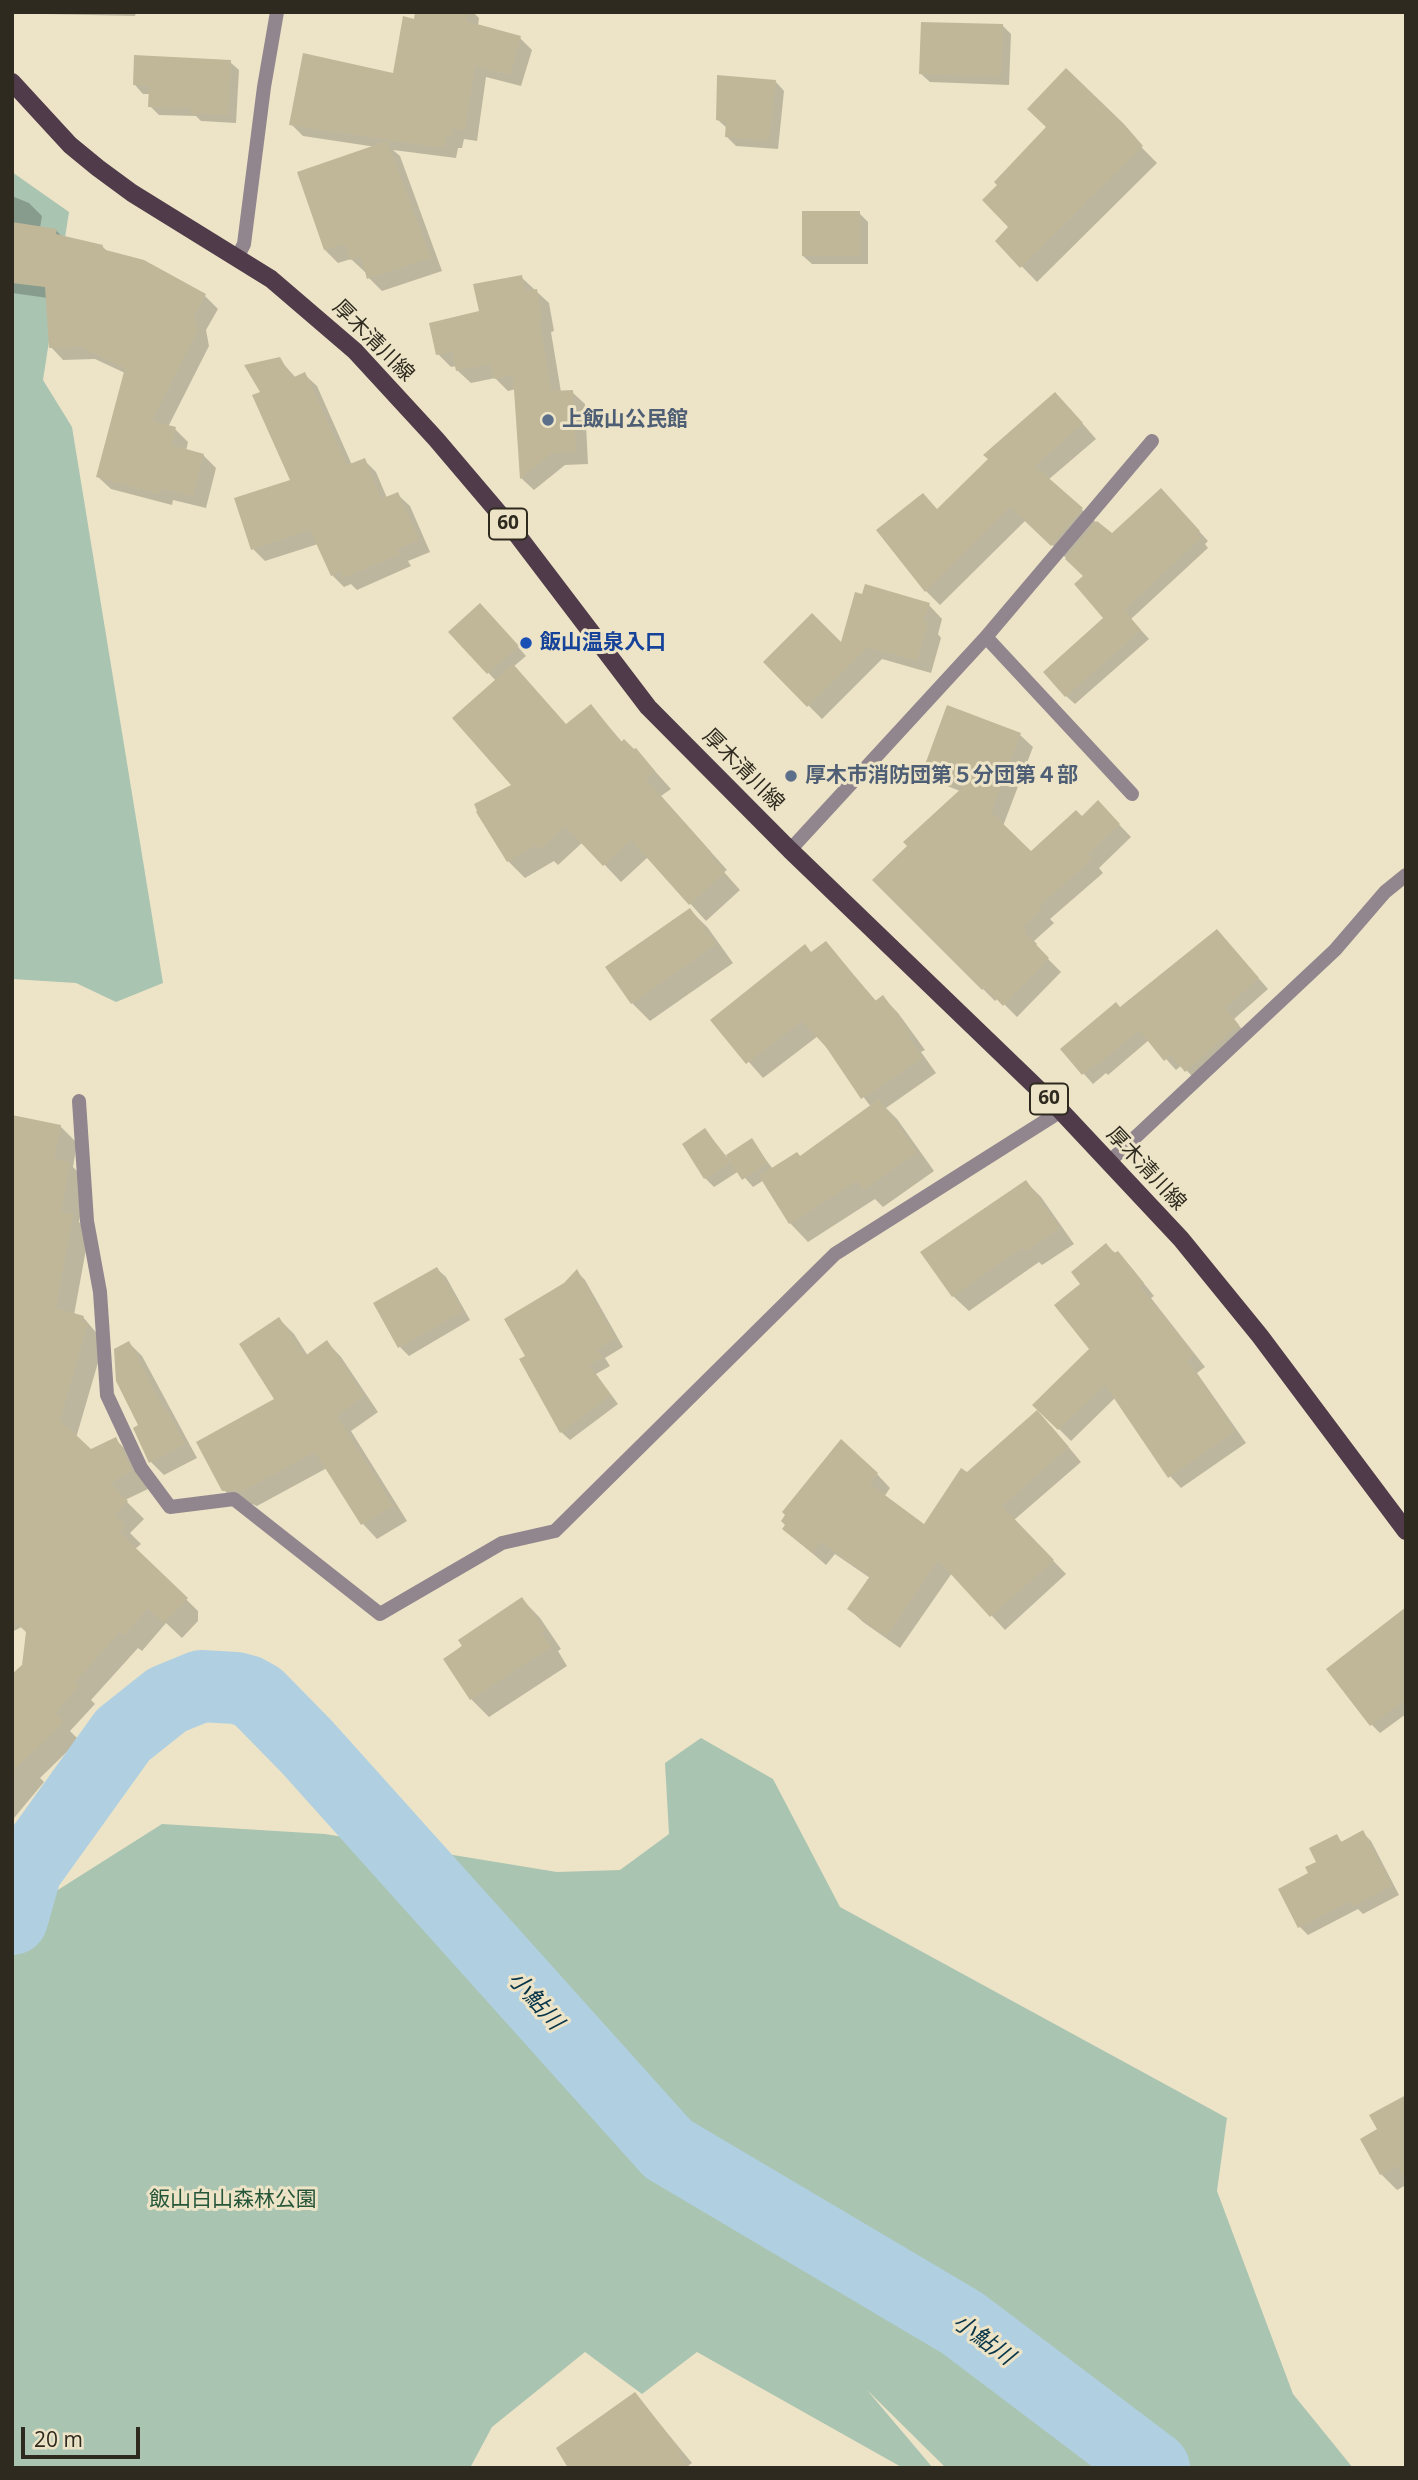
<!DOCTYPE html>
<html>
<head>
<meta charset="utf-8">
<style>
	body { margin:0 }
	#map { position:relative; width:1418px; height:2480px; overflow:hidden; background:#ede4c7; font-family:"Open Sans",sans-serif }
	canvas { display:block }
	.frame { position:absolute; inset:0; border:14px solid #2e2a1f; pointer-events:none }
	.scale { position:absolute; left:21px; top:2427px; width:119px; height:32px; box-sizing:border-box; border:4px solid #2e2a1f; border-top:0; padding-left:9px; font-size:21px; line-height:24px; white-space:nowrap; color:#2e2a1f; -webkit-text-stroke:5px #ede4c7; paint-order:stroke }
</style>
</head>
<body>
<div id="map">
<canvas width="1418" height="2480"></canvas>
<div class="frame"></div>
<div class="scale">20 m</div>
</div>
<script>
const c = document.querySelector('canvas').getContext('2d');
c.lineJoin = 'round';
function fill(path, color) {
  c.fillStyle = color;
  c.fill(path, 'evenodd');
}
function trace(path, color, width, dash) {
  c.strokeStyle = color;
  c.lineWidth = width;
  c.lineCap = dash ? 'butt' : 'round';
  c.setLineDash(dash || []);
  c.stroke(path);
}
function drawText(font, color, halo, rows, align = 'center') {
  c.font = font + ' "Open Sans","Noto Sans JP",sans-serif';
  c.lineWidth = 6;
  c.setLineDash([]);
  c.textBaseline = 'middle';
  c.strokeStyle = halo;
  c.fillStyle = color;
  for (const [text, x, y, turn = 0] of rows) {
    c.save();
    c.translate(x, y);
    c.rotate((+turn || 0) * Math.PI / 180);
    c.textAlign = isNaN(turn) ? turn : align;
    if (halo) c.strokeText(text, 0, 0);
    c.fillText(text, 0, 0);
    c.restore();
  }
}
fill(new Path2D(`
	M 12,172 L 69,212 L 43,380 L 72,427 L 163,983 L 116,1002 L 76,983 L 12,979 Z
	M 701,1738 L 773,1779 L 840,1907 L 1227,2118 L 1217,2191 L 1293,2394 L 1353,2468 L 1180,2468 L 1152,2441 L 1146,2468 L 946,2468 L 867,2390 L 933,2468 L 903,2468 L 697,2352 L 642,2394 L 585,2352 L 492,2427 L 470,2468 L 12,2468 L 12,1919 L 162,1824 L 325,1834 L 557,1872 L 620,1870 L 669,1834 L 665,1763 Z`), '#aac4b2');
fill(new Path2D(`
	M 42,12 L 136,12 L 135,16 L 44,14 Z
	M 417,12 L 473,12 L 479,18 L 478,26 L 520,38 L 532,50 L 521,86 L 486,77 L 477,141 L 464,139 L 462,148 L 458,148 L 456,158 L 393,150 L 400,156 L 442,271 L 382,291 L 369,278 L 367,272 L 365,272 L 351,259 L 338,263 L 325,250 L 376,147 L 303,136 L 291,124 L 394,75 L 416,21 Z
	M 1002,25 L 1011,34 L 1009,85 L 930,82 L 921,74 Z
	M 230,62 L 239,70 L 236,123 L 201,121 L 196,116 L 159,115 L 150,106 L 151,94 L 143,94 L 135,85 Z
	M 1066,71 L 1157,163 L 1037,282 L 997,241 L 1010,227 Z
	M 776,82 L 784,91 L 778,149 L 736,146 L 727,137 L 728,129 L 718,120 Z
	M 12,196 L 29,203 L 42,216 L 40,228 L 56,230 L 63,238 L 102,246 L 109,253 L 143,262 L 205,296 L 218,309 L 206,330 L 209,346 L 168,427 L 175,429 L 188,442 L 186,451 L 203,455 L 216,468 L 206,508 L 173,500 L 172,505 L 111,489 L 98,477 L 125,373 L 95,359 L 63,360 L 51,347 L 48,298 L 12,293 Z
	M 859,213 L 868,222 L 868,264 L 812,264 L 803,256 Z
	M 521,277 L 549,303 L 554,331 L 551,332 L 561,392 L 572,392 L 585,404 L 588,464 L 565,465 L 534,490 L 521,478 L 516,389 L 508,391 L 495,378 L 471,383 L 458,371 L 457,366 L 451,367 L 438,354 Z
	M 279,359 L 296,378 L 304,374 L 317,386 L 352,465 L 364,460 L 376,472 L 387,498 L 397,494 L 410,506 L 430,552 L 408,561 L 411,566 L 357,590 L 351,584 L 344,587 L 332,575 L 318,544 L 265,561 L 253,549 L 292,481 L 263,392 Z
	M 1069,408 L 1096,439 L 1048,480 L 1112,536 L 1170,499 L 1208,541 L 1205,544 L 1208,548 L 1131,619 L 1149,639 L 1075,704 L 1066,696 L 1105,619 L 1085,576 L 1026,520 L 940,605 L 926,591 L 938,511 Z
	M 929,605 L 942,619 L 938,634 L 941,638 L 931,673 L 882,659 L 822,719 L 765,662 L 841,645 Z
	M 489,614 L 526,656 L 513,667 L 567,726 L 591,706 L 623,743 L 634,752 L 636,750 L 671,789 L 661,796 L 727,870 L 724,872 L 740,890 L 706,921 L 648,857 L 621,882 L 583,842 L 558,865 L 554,861 L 525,878 L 508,861 L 478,813 L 513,785 L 496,681 L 451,632 Z
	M 1020,735 L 1033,747 L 1003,826 L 1031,853 L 1082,818 L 1110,815 L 1131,837 L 1099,868 L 1103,873 L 1050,919 L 1054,923 L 1034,941 L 1037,944 L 1035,946 L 1061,972 L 1017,1017 L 998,998 L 995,1001 L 875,880 L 960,791 L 937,782 L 925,770 Z
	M 690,910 L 708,928 L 733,963 L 650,1021 L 632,1003 Z
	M 1227,942 L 1268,989 L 1234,1019 L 1248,1037 L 1196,1081 L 1182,1065 L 1176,1070 L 1149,1040 L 1108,1075 L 1106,1073 L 1093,1084 L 1083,1073 L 1120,1009 Z
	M 826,943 L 877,1002 L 883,997 L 898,1013 L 925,1050 L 921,1052 L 936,1073 L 886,1108 L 897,1119 L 934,1171 L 883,1207 L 875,1199 L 808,1242 L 790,1223 L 764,1180 L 753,1187 L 739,1171 L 714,1187 L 705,1178 L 705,1130 L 727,1157 L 751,1141 L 773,1169 L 800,1158 L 871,1107 L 818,1036 L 763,1078 L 712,1020 Z
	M 12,1117 L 60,1126 L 77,1143 L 73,1167 L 87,1181 L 79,1222 L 89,1233 L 74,1315 L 83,1317 L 104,1342 L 76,1438 L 91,1451 L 115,1439 L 132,1456 L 148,1489 L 125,1500 L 144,1519 L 130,1533 L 141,1544 L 135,1549 L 198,1611 L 198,1621 L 182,1638 L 166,1623 L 142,1651 L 138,1648 L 91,1700 L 95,1704 L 70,1731 L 79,1740 L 40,1778 L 44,1782 L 14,1818 L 12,1677 L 23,1666 L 29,1623 L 12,1632 Z
	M 1026,1182 L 1041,1197 L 1074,1244 L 1042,1265 L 1039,1262 L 969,1311 L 953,1296 Z
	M 1106,1245 L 1129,1265 L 1154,1296 L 1151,1298 L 1205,1367 L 1197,1373 L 1246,1443 L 1181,1488 L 1170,1476 L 1115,1398 L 1071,1441 L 1035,1405 L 1091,1349 L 1083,1284 Z
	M 437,1269 L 446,1277 L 470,1320 L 409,1356 L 400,1347 Z
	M 577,1272 L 585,1280 L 623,1347 L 605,1358 L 610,1366 L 596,1374 L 618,1404 L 570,1440 L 561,1432 L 527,1357 L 565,1284 Z
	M 279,1319 L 294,1334 L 308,1356 L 327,1342 L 341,1357 L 378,1412 L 351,1431 L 407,1521 L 377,1539 L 363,1524 L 327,1468 L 257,1506 L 252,1504 L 239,1505 L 224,1490 L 277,1399 Z
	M 129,1343 L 142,1356 L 197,1458 L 164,1475 L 151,1462 L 141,1426 Z
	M 1051,1426 L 1081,1462 L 1014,1520 L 1066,1574 L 1005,1630 L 952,1573 L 900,1648 L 863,1622 L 849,1609 L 870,1578 L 835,1554 L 826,1565 L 784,1529 L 877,1474 L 890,1488 L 884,1497 L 924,1526 L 967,1474 Z
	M 522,1599 L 540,1618 L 561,1649 L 558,1651 L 567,1666 L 489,1717 L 471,1699 L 445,1659 Z
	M 1406,1610 L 1406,1714 L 1380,1733 L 1371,1724 Z
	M 1363,1833 L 1371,1841 L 1399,1895 L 1363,1914 L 1358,1909 L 1308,1935 L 1300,1927 L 1318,1863 L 1336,1836 L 1343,1843 Z
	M 1406,2097 L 1406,2185 L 1397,2190 L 1381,2174 L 1379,2129 Z
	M 635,2394 L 692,2463 L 688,2466 L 689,2468 L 570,2468 Z`), '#0003');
trace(new Path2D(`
	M 12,1919 L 26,1870 L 123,1735 L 167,1700 L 201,1686 L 236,1688 L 247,1691 L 258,1697 L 307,1747 L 668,2149 L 962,2323 L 1154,2468`), '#b0d0e1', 72);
fill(new Path2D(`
	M 415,12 L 467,12 L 466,21 L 521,36 L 510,75 L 475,66 L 465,130 L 452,128 L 451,137 L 446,137 L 445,147 L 436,147 L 289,125 L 303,53 L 393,73 L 403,16 L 414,19 Z
	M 921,22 L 1003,24 L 1001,77 L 919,74 Z
	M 134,55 L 231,60 L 228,115 L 190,113 L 191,108 L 148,107 L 149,86 L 133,85 Z
	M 1066,68 L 1124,124 L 1143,146 L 1020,268 L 995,241 L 1008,227 L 982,200 L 997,185 L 994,182 L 1046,127 L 1027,109 Z
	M 717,75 L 776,80 L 769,141 L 725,137 L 726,122 L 716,120 Z
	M 387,141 L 431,258 L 367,279 L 361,257 L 350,260 L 345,244 L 324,250 L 297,172 Z
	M 802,211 L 860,211 L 860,256 L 802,256 Z
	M 12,222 L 57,229 L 56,234 L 103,245 L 102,249 L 144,260 L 206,294 L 194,317 L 198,330 L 152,421 L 176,427 L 172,445 L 204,454 L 193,496 L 161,488 L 159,494 L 96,477 L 125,368 L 81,347 L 49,348 L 45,287 L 12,283 Z
	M 522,275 L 525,291 L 537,289 L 542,319 L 539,319 L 551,391 L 573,390 L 576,452 L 552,453 L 520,479 L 513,375 L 494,379 L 491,364 L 456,371 L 452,352 L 436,355 L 429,323 L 479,311 L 473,284 Z
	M 280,357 L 292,378 L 305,372 L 347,465 L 365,458 L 381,499 L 398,492 L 419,540 L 397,549 L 400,554 L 343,578 L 340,571 L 331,576 L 310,530 L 251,550 L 234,498 L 290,480 L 252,395 L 260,392 L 244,365 Z
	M 1055,392 L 1083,423 L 1035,466 L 1083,508 L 1051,546 L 1010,507 L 925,592 L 876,530 L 923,493 L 937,509 L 988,459 L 983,455 Z
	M 1161,488 L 1200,531 L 1197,534 L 1201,538 L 1124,610 L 1141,630 L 1065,697 L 1043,672 L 1103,618 L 1074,584 L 1083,576 L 1065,559 L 1097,521 L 1112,533 Z
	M 865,584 L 930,603 L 924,621 L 928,622 L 917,661 L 868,647 L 807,707 L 763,662 L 812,613 L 841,642 L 855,592 L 862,594 Z
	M 480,603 L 519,646 L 487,674 L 448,632 Z
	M 513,664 L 566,724 L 591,704 L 621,742 L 624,739 L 634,749 L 636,748 L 655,771 L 646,779 L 711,852 L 709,854 L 725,872 L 689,905 L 631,840 L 603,866 L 565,826 L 540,850 L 536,845 L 507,862 L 476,812 L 477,811 L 474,804 L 511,785 L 452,718 Z
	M 947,705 L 1021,733 L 991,812 L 1031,851 L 1076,810 L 1082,816 L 1098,800 L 1120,824 L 1088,854 L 1092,859 L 1039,906 L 1042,909 L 1023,927 L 1026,931 L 1024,932 L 1049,958 L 1003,1006 L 985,987 L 982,990 L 872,880 L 907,846 L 903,842 L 964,786 L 923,770 Z
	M 690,908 L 716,944 L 631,1004 L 605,967 Z
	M 1217,929 L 1259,978 L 1225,1008 L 1239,1025 L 1185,1072 L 1171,1055 L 1164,1061 L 1139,1030 L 1096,1066 L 1095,1064 L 1082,1075 L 1060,1049 L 1116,1002 L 1120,1007 Z
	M 826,941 L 875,1001 L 883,995 L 911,1034 L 908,1036 L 922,1058 L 861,1099 L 826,1047 L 802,1021 L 746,1064 L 710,1020 L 805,944 L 811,952 Z
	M 879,1099 L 917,1152 L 864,1190 L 857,1181 L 789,1224 L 759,1176 L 797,1152 L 800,1156 Z
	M 12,1115 L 61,1125 L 54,1159 L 70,1162 L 61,1212 L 73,1214 L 56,1308 L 84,1316 L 82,1321 L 88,1323 L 60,1420 L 91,1449 L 116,1437 L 132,1471 L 110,1483 L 128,1501 L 115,1515 L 125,1525 L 119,1532 L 188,1598 L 164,1623 L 148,1608 L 124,1635 L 120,1632 L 75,1682 L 79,1686 L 55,1713 L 64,1722 L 12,1772 L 12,1674 L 22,1665 L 26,1632 L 12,1619 Z
	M 705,1128 L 730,1163 L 704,1179 L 682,1144 Z
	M 752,1138 L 768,1163 L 742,1180 L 726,1155 Z
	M 1026,1180 L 1060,1228 L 1026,1251 L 1023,1247 L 952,1297 L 920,1252 Z
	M 1106,1243 L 1114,1253 L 1118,1251 L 1144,1283 L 1140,1286 L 1144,1292 L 1194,1355 L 1187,1360 L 1235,1431 L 1168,1478 L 1105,1385 L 1058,1430 L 1032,1405 L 1089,1349 L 1054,1305 L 1080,1284 L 1071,1272 Z
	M 437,1267 L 463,1311 L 398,1348 L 373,1303 Z
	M 577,1269 L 615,1338 L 597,1349 L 602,1357 L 589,1365 L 611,1395 L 560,1433 L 519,1359 L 525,1356 L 504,1319 L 564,1283 Z
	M 279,1317 L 305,1356 L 327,1340 L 364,1396 L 337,1416 L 393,1506 L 361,1525 L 315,1452 L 241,1492 L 236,1490 L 222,1491 L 196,1442 L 274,1399 L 239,1344 Z
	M 129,1341 L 165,1411 L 167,1410 L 185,1444 L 149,1463 L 133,1428 L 138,1425 L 116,1381 L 114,1349 Z
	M 1037,1410 L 1069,1447 L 1002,1506 L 1054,1560 L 990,1617 L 938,1560 L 886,1636 L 847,1609 L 870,1576 L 821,1542 L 812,1553 L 782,1529 L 785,1525 L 781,1521 L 785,1515 L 782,1512 L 841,1439 L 878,1473 L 870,1484 L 924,1524 L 961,1468 L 967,1472 Z
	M 522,1597 L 545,1631 L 541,1633 L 551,1647 L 470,1700 L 443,1659 L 462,1646 L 458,1640 Z
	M 1406,1607 L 1406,1699 L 1370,1726 L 1326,1669 Z
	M 1363,1830 L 1392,1886 L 1353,1906 L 1350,1901 L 1298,1928 L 1278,1889 L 1308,1873 L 1305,1867 L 1316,1862 L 1309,1848 L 1337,1834 L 1341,1842 Z
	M 1406,2095 L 1406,2182 L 1397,2166 L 1380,2175 L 1360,2139 L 1377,2129 L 1369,2115 Z
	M 635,2392 L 682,2452 L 678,2454 L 688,2468 L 568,2468 L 556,2448 Z`), '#c0b799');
trace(new Path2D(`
	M 237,258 L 244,244 L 264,87 L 277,12
	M 986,637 L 1132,794
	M 790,850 L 986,637 L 1152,441
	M 79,1101 L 87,1221 L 100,1292 L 107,1395 L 141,1468 L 170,1507 L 234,1499 L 380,1614 L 502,1543 L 555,1531 L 835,1254 L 1061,1111
	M 1109,1162 L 1335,950 L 1385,892 L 1406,875`), '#92868e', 14);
trace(new Path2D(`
	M 12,82 L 70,145 L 98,168 L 132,193 L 271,279 L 355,351 L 436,439 L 515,532 L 648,707 L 790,850 L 1061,1111 L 1181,1239 L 1260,1336 L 1406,1531`), '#4f3b49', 18);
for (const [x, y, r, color] of [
	[548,420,7,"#5c6f8a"],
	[526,643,7,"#1a4fb4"],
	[791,776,7,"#5c6f8a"]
]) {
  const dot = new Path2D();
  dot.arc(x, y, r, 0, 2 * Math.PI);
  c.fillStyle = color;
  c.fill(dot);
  trace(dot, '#ede4c7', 2.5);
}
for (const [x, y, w] of [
	[508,524,38],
	[1049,1099,38]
]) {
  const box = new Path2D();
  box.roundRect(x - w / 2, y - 15.5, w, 31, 5);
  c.fillStyle = '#ede4c7';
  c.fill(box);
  trace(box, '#2e2a1f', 2);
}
drawText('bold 19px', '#2e2a1f', null, [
	["60",508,524],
	["60",1049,1099]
]);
drawText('21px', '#2e2a1f', '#ede4c7', [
	["厚木清川線",373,341,45],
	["厚木清川線",743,770,45],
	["厚木清川線",1146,1169,47]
]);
drawText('bold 21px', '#4e5e75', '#ede4c7', [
	["上飯山公民館",562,420],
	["厚木市消防団第５分団第４部",805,776]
], 'left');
drawText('bold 21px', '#164399', '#ede4c7', [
	["飯山温泉入口",540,643]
], 'left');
drawText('21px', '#25563a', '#ede4c7', [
	["飯山白山森林公園",233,2200]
]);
drawText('italic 23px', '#083548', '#ede4c7', [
	["小鮎川",535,2001,48],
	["小鮎川",983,2340,36]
]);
</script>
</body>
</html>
